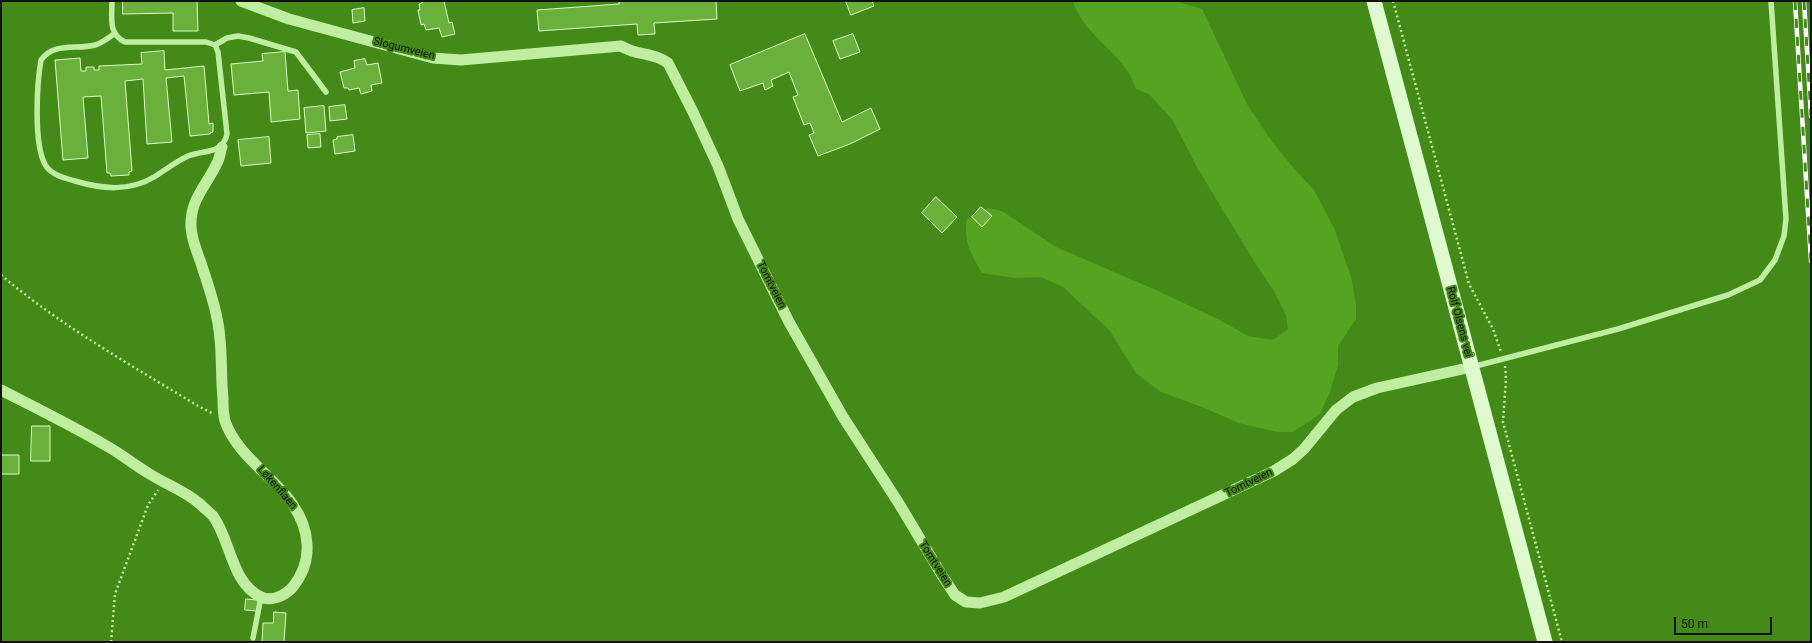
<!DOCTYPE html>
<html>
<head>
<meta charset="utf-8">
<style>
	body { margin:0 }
	#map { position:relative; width:1812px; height:643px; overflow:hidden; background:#448a18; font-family:Roboto,sans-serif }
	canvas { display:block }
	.frame { position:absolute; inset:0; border:2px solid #111; pointer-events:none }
	.scale { position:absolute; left:1674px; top:617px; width:98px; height:18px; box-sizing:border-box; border:2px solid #111; border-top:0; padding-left:5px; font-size:12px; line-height:14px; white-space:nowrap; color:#111; -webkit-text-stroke:3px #448a18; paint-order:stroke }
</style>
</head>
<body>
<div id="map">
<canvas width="1812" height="643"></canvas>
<div class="frame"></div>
<div class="scale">50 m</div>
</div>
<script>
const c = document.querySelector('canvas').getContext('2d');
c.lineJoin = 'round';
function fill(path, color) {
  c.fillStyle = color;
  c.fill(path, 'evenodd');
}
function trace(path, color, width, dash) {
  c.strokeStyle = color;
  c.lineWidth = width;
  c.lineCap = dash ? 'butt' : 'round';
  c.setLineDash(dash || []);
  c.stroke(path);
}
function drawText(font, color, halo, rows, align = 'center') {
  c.font = font + ' Roboto,sans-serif';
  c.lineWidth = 4;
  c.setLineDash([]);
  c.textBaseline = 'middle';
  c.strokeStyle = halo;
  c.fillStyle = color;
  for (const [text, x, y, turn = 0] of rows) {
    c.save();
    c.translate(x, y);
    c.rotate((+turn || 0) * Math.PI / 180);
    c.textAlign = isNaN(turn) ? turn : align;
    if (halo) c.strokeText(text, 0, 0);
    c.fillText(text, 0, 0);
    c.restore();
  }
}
fill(new Path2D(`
	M 1073,1 L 1175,1 L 1202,9 L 1247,104 L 1271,140 L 1290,164 L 1314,190 L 1334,228 L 1351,277 L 1356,304 L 1356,319 L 1338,346 L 1338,365 L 1330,392 L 1320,414 L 1293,432 L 1277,432 L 1239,423 L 1202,407 L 1161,392 L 1136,373 L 1110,331 L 1063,287 L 1041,277 L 1014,278 L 982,273 C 971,254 963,241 967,219 L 988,208 L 1002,211 L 1056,247 L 1156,290 L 1220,320 L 1248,336 L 1273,340 L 1288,329 L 1286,315 L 1274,291 L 1257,266 L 1198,169 L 1172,119 L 1149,94 L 1136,89 C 1134,85 1132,79 1130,75 C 1114,48 1082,32 1073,1 Z`), '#55a320');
const building = new Path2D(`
	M 123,1 L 197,1 L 198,31 L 173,31 L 173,13 L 123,14 Z
	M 422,1 L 444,1 L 449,23 L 452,22 L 455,34 L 442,37 L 439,28 L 426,30 L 424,24 L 421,25 L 418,10 L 420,10 L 419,4 L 422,3 Z
	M 619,1 L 716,1 L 717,19 L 654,23 L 655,34 L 638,35 L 637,24 L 539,31 L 537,10 L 619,4 Z
	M 846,1 L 872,1 L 874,6 L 851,15 Z
	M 364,8 L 365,21 L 353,23 L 352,10 Z
	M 805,34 L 842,122 L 871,108 L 880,129 L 850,144 L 818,156 L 809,135 L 814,133 L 810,123 L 804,125 L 793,97 L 798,95 L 789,72 L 771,80 L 773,86 L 765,90 L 763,83 L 740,91 L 730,65 Z
	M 853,34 L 860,52 L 840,59 L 833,41 Z
	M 164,51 L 165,70 L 204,66 L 209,124 L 213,123 L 213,132 L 210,133 L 210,134 L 190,136 L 184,76 L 166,78 L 172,142 L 147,144 L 143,79 L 125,81 L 132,171 L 129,172 L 129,175 L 111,176 L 110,173 L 107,173 L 101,96 L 83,97 L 88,158 L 63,160 L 55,60 L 80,58 L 81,71 L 86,71 L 86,67 L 94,67 L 94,70 L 99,70 L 99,66 L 142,64 L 141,53 Z
	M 285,52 L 288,91 L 298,90 L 300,119 L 271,122 L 269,92 L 234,95 L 231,64 L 263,61 L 262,54 Z
	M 365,59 L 367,65 L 378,63 L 382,83 L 371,85 L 372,91 L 361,94 L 359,88 L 349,90 L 348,88 L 344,88 L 340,72 L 355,68 L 354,61 Z
	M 345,105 L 347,119 L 330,121 L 329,107 Z
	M 324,106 L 326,131 L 306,133 L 304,108 Z
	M 320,134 L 321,147 L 308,148 L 307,135 Z
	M 353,135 L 355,151 L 335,154 L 333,140 L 337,139 L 337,137 Z
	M 269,137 L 271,163 L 241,166 L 238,140 Z
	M 936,197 L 957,217 L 942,233 L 922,213 Z
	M 981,207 L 992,216 L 982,227 L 972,217 Z
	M 32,426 L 50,426 L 50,461 L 31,461 Z
	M 1,455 L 19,455 L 19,474 L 1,474 Z
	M 246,599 L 258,600 L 257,611 L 245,610 Z
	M 274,612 L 286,613 L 284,642 L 262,642 L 263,623 L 273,623 Z`);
fill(building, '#6ab13c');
trace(building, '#dcfac7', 1);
trace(new Path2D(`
	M 1393,1 L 1469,284 L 1493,329 L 1501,352
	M 1,275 C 61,326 131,365 198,406 L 212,413
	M 1505,366 L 1506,379 L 1503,422 L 1562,642
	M 111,642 L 115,594 L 148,505 L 158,490`), '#c0eea1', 2.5, [2, 3]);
trace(new Path2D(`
	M 112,1 C 112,18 108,34 125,42 L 206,42 L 215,45 L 218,52 L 227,134 C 223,154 204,150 188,156 C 177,161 165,170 154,177 C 129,192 102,189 75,181 C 64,178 52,175 46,166 C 33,146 37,83 41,60 C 54,42 76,50 95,45 C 102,43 108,38 114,34
	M 215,45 L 227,38 L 238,36 L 249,38 L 296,52 L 326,92
	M 1472,367 L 1618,329 L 1728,295 L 1760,280 L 1775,260 L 1784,236 L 1786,219 L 1771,1
	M 253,638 L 261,597`), '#c0eea1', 5.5);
trace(new Path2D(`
	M 241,1 L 289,19 L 433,58 L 461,60 L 621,46 C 637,56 653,52 668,63 L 693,112 L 718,166 L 738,219 L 789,322 L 843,417 L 898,502 L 943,577 L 955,595 L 966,602 L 980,603 L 1004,597 L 1274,471 L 1293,459 L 1304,449 L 1336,410 L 1353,397 L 1377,388 L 1472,367
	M 1,390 C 36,408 71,425 105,445 C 120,453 133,464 148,473 C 165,484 185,491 200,504 C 204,508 209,512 213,516 C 231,540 231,583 261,597 C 271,602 284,596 292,588 C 302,576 308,560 307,544 C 304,489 241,468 225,421 C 223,414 223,406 223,399 C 221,379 222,359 220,339 C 218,313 209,288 201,263 C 197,252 191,238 191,226 C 190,199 207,185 217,163 C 220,158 220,152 222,147`), '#c0eea1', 11);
trace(new Path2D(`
	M 1374,1 L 1545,642`), '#dfface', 15);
const rail = new Path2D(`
	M 1795,1 L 1811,261
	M 1804,1 L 1811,116`);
trace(rail, '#fff', 4.5);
trace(rail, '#448a18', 3, [9]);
drawText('11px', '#111', '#448a18', [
	["Slogumveien",404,49,14],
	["Tomtveien",771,285,63],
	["Rolf Olsens vei",1459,322,75],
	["Tomtveien",1249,483,-26],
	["Løkenflaen",277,488,49],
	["Tomtveien",935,564,58]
]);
</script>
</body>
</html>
